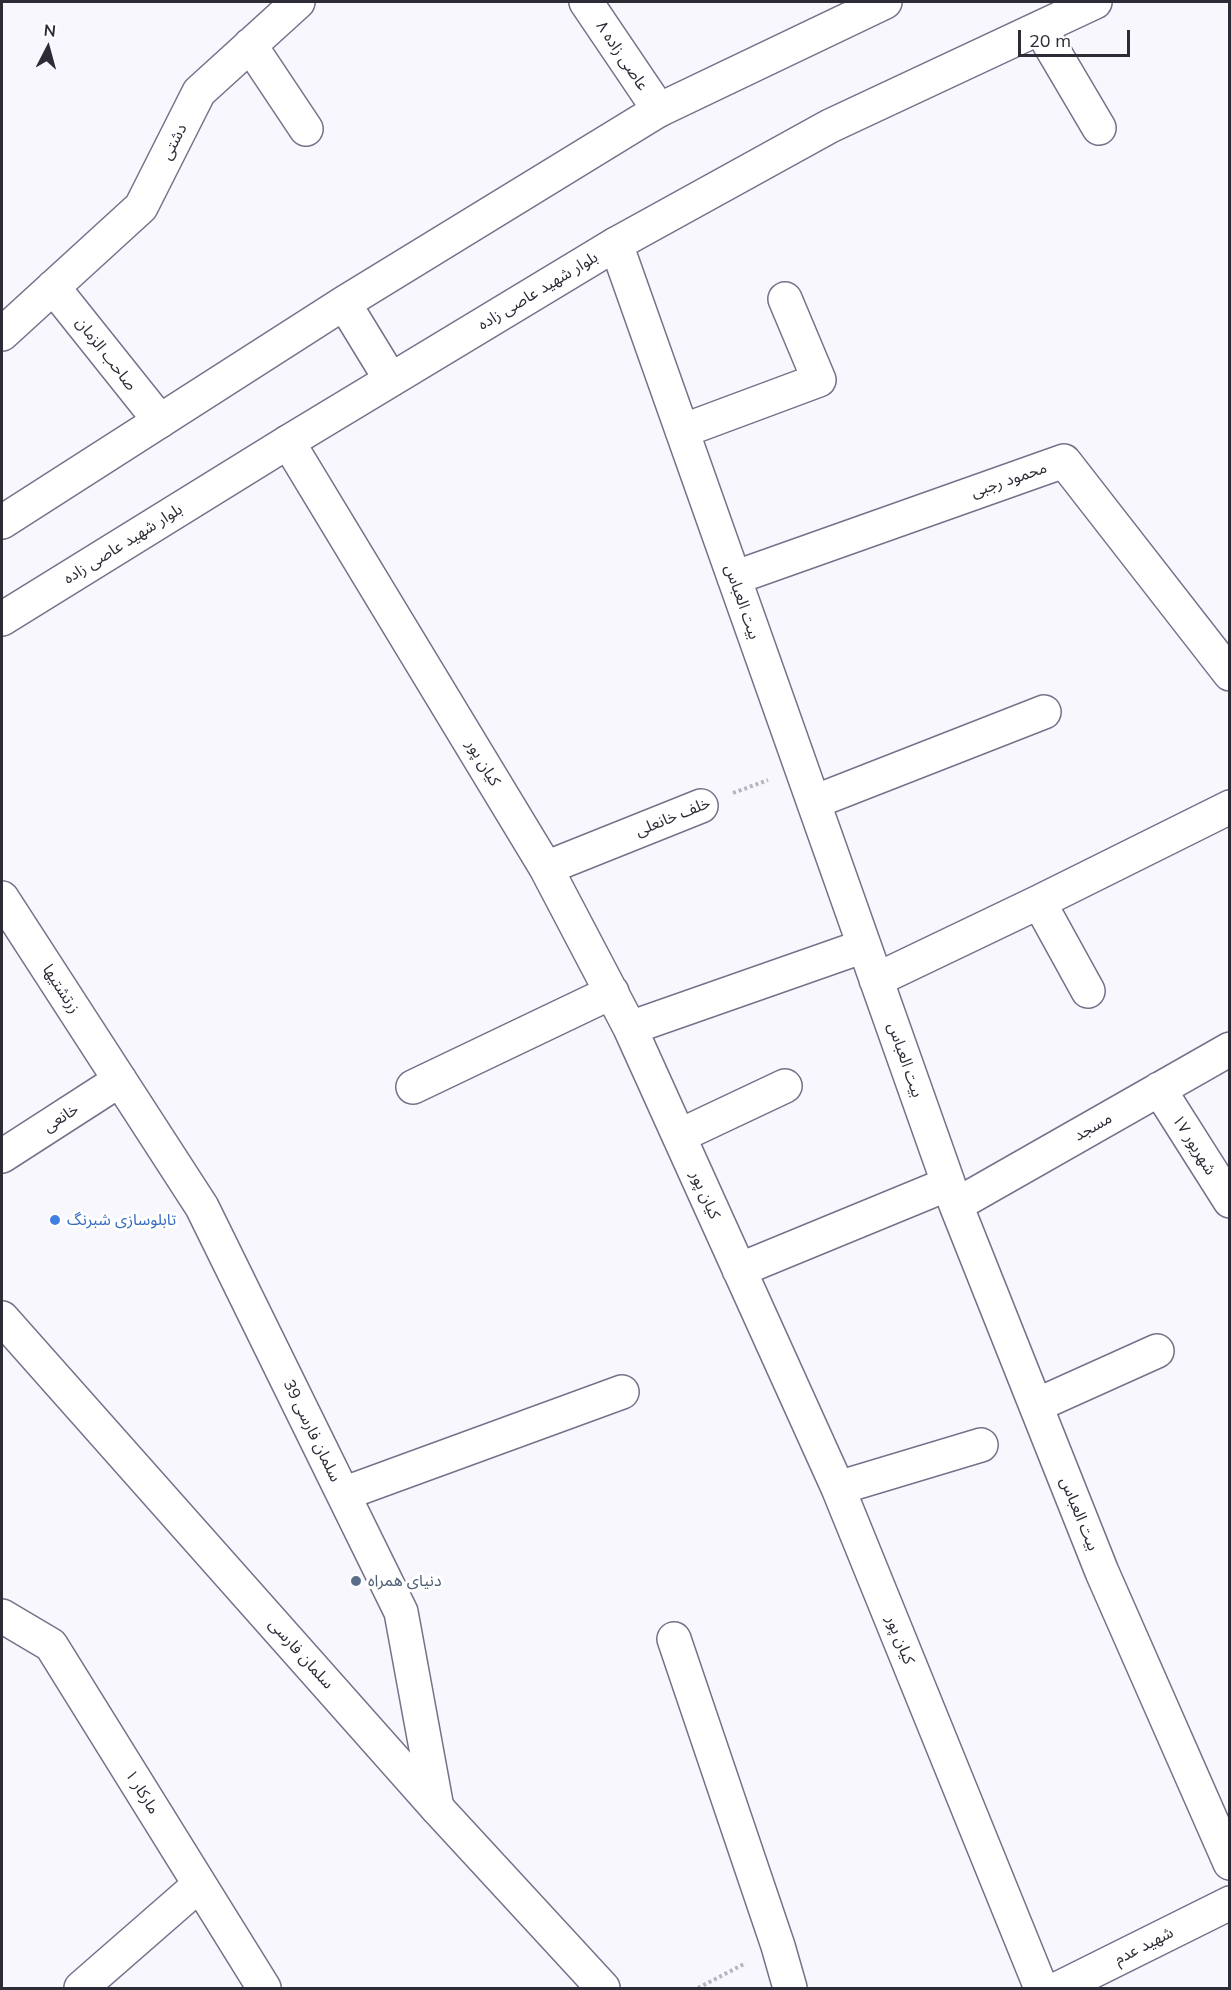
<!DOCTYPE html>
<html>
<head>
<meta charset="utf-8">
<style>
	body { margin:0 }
	#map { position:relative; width:1231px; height:1990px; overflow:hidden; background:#f8f7fd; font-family:Mulish,sans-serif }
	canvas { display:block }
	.frame { position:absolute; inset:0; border:3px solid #2d2b36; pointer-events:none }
	.north { position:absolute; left:18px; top:18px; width:60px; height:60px; -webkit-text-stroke:4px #fff; paint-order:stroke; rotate:6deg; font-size:16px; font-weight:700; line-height:24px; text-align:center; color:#2d2b36 }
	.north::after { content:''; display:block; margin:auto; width:21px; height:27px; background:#2d2b36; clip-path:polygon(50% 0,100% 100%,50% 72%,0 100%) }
	.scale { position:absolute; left:1018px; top:30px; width:112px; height:27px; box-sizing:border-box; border:3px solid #2d2b36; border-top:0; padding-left:8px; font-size:18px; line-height:21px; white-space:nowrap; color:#2d2b36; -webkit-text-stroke:4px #fff; paint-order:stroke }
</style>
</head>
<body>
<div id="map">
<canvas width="1231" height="1990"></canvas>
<div class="frame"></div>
<div class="north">N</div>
<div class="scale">20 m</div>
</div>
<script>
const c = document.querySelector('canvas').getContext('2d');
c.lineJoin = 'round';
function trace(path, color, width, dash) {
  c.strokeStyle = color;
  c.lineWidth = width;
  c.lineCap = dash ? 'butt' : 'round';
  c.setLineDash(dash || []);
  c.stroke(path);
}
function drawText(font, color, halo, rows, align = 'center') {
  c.font = font + ' Mulish,"Noto Sans Arabic",sans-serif';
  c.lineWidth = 6;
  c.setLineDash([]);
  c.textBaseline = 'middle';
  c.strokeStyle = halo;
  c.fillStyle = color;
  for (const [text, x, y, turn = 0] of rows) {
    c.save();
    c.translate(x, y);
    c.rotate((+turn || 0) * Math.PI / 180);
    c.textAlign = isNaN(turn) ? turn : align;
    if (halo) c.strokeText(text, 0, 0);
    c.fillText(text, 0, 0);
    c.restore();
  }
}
const minor = new Path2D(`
	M 586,2 L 659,110
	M 1040,28 L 1099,128
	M 250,45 L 306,129
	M 616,244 L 956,1205 L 1102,1572 L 1230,1863
	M 53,287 L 160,421
	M 2,334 L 141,207 L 199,92 L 298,2
	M 682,431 L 819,380 L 785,299
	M 288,442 L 546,868 L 630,1028 L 838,1488 L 1041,1988
	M 734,578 L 1064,461 L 1230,674
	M 814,802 L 1044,712
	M 546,868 L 701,806
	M 2,898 L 202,1207 L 401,1612 L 437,1808
	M 1039,902 L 1088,991
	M 876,980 L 1039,902 L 1230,807
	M 630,1028 L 864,946
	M 413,1087 L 612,992
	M 1159,1089 L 1230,1201
	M 679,1136 L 785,1086
	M 2,1156 L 120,1080
	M 956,1205 L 1230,1049
	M 739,1270 L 948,1184
	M 1037,1405 L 1157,1351
	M 838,1488 L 981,1445
	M 343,1494 L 622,1392
	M 2,1616 L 51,1645 L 264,1988
	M 674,1639 L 778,1946 L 790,1988
	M 81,1988 L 199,1885
	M 1059,1988 L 1230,1903`);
const major = new Path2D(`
	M 344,303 L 391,380
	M 2,522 L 344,303 L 659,110 L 885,2
	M 2,619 L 288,442 L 616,244 L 830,126 L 1095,2
	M 2,1318 L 437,1808 L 603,1988`);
trace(minor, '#76718a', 36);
trace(major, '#76718a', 36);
trace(new Path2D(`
	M 733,793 L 768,780
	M 698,1988 L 746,1963`), '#b7b5bd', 4, [3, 3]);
trace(minor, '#fff', 33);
trace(major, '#fff', 33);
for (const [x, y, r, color] of [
	[55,1220,6,"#3f7fe0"],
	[356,1581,6,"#5c6f8a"]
]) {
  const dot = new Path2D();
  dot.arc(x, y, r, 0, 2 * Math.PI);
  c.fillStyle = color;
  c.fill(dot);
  trace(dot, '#fff', 2);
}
drawText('16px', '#2d2b36', '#fff', [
	["عاصی زاده ۸",622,56,56],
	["دشتی",174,142,-63],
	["بلوار شهید عاصی زاده",538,291,-31],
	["صاحب الزمان",106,354,52],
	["محمود رجبی",1009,480,-19],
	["بلوار شهید عاصی زاده",123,544,-32],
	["بیت العباس",742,602,71],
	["کیان پور",483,763,59],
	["خلف خانعلی",673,817,-22],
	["زرتشتیها",61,989,57],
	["بیت العباس",905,1060,71],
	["خانعی",61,1118,-33],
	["مسجد",1093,1127,-30],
	["۱۷ شهریور",1194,1145,58],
	["کیان پور",705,1195,66],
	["سلمان فارسی 39",312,1431,64],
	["بیت العباس",1079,1514,68],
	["کیان پور",900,1640,68],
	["سلمان فارسی",301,1654,48],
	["مارکار ۱",142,1792,58],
	["شهید عدم",1144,1946,-27]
]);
drawText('16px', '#366cbe', '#fff', [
	["تابلوسازی شبرنگ",67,1220]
], 'left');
drawText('16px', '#4e5e75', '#fff', [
	["دنیای همراه",368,1581]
], 'left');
</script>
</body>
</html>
